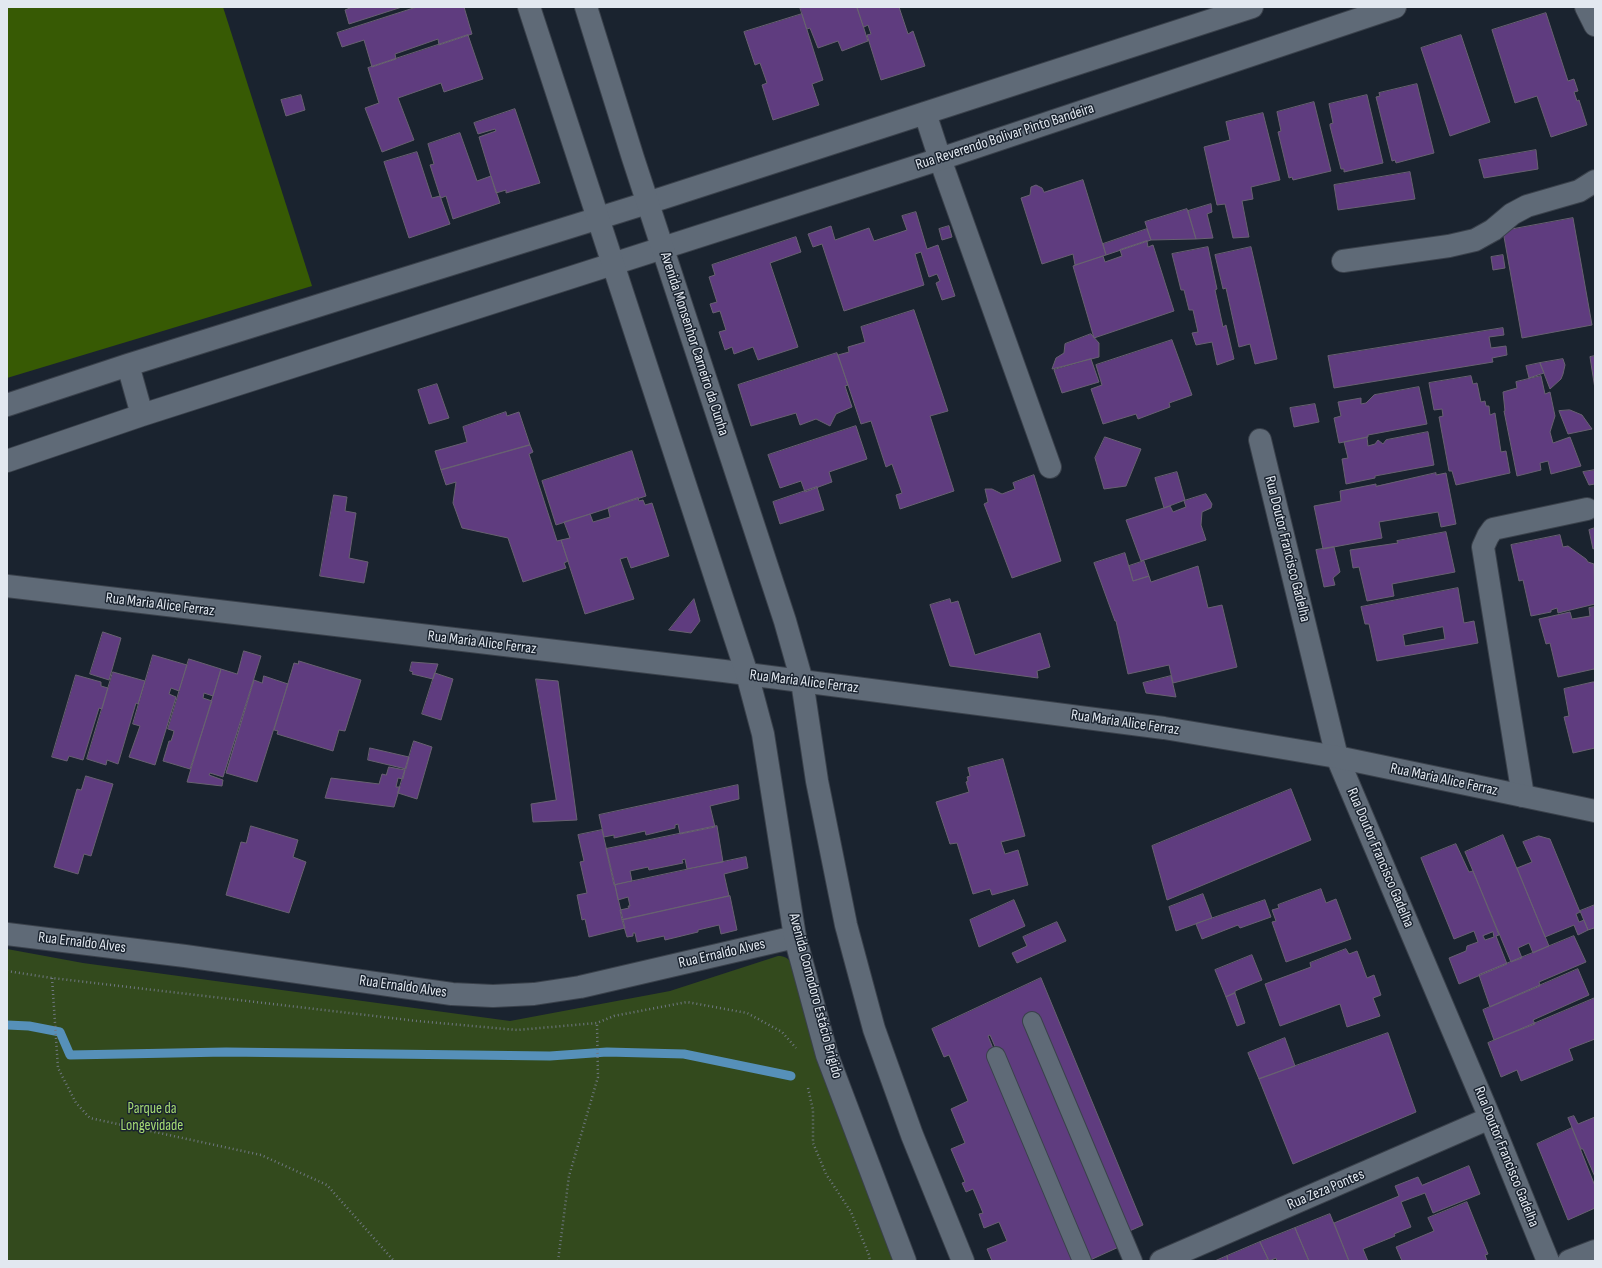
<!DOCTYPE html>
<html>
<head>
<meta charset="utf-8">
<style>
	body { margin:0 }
	#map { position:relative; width:1602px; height:1268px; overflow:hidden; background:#1a232f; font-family:"Sofia Sans Condensed",sans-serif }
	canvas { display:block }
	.frame { position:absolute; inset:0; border:8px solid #e2e8f0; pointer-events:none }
</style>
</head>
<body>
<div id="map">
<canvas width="1602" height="1268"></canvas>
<div class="frame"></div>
</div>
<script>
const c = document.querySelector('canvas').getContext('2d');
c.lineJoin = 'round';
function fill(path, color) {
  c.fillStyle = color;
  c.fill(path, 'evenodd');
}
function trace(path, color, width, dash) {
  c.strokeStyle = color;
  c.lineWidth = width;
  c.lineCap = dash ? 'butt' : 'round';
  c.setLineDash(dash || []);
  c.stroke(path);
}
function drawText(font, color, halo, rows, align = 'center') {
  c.font = font + ' "Sofia Sans Condensed",sans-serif';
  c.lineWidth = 3;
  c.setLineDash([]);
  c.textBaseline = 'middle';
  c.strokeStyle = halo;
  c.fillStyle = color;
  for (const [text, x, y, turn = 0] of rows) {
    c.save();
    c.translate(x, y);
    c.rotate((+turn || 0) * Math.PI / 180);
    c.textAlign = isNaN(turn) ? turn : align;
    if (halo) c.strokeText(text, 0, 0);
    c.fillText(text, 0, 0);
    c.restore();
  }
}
fill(new Path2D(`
	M 7,949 L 83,963 L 510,1021 L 670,991 L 778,956 C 785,956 788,958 792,964 L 900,1261 L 7,1261 Z`), '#334a1d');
fill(new Path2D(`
	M 7,7 L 223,7 L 312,286 L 7,378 Z`), '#375a04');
trace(new Path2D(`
	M 7,1025 L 29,1026 L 60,1032 L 70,1055 L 226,1052 L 550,1056 L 607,1052 L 684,1054 L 791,1076`), '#5690b9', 9);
const building = new Path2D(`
	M 350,7 L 402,7 L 349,24 L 345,10 L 350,8 Z
	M 417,7 L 464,7 L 472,34 L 439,45 L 438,39 L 395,54 L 396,59 L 372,67 L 364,40 L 342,47 L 337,33 Z
	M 800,7 L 857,7 L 868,41 L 842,51 L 838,41 L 818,48 L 810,28 L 807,29 Z
	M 857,7 L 899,7 L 908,34 L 913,31 L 925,66 L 881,80 L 867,35 L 871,34 L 868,25 L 864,27 Z
	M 1546,13 L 1568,81 L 1574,79 L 1578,91 L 1574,92 L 1577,101 L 1579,100 L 1587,125 L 1551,137 L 1537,96 L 1515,103 L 1492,30 Z
	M 802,14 L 823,80 L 812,84 L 819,105 L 773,120 L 762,85 L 767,83 L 760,63 L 755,65 L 744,32 Z
	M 468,35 L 483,79 L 444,92 L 441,83 L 398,98 L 414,140 L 382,152 L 365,108 L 379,103 L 368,68 Z
	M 1461,35 L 1490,122 L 1450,136 L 1421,48 Z
	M 1417,84 L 1434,153 L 1396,163 L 1395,160 L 1392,161 L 1376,97 L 1380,96 L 1379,93 Z
	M 301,95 L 305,110 L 286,116 L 281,100 Z
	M 1367,95 L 1383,163 L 1344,172 L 1344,169 L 1341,169 L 1330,126 L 1330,124 L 1333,123 L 1329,104 Z
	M 1314,102 L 1331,171 L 1293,180 L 1292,177 L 1289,178 L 1278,132 L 1281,131 L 1277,112 Z
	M 515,109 L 540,183 L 506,193 L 506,190 L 496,193 L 479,137 L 496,131 L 495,129 L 478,134 L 474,123 Z
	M 1263,113 L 1280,180 L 1251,187 L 1253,199 L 1242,201 L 1249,237 L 1233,238 L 1225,204 L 1217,205 L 1204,147 L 1230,140 L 1226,122 Z
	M 460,133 L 477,181 L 491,176 L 500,203 L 453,219 L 446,196 L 441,198 L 440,196 L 430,165 L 434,164 L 428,144 Z
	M 1536,150 L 1538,169 L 1484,178 L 1479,160 Z
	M 417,152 L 432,198 L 440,196 L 450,224 L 409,238 L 384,162 Z
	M 1410,172 L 1415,199 L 1338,210 L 1334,185 Z
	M 1083,180 L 1106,255 L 1075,265 L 1073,254 L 1042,264 L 1021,198 L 1030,195 L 1031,187 L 1036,185 L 1042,188 L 1044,192 Z
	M 1211,204 L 1212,212 L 1207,214 L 1213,238 L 1196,239 L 1188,211 Z
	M 1187,209 L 1196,239 L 1151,240 L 1145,222 Z
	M 916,212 L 927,249 L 938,245 L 955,296 L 942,300 L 936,283 L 940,281 L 937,274 L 929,277 L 921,252 L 915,254 L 924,285 L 844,311 L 822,244 L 813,247 L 808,234 L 831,226 L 835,240 L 869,228 L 874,241 L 907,230 L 902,216 Z
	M 1573,218 L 1592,325 L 1522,338 L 1503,231 Z
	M 949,226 L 952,237 L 942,240 L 939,229 Z
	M 1147,229 L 1151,240 L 1106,255 L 1103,244 Z
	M 796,237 L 801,252 L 770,263 L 798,347 L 758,360 L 753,347 L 734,354 L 732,347 L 725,350 L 719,332 L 726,330 L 720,311 L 713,313 L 710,304 L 717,302 L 709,277 L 715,275 L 712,265 Z
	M 1147,241 L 1148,247 L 1153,245 L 1174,311 L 1094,338 L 1073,266 L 1103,256 L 1105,262 L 1122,256 L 1120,250 Z
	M 1208,247 L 1217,289 L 1215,290 L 1223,327 L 1226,325 L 1234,359 L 1217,365 L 1212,342 L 1196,345 L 1192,333 L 1198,332 L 1193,310 L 1189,310 L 1184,290 L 1181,290 L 1172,254 Z
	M 1251,247 L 1277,359 L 1255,364 L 1250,344 L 1239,347 L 1226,288 L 1223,289 L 1215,255 Z
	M 1503,255 L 1505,268 L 1493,270 L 1491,257 Z
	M 914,310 L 948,411 L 930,416 L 954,491 L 900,509 L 896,495 L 902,493 L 892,464 L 886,467 L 871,421 L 861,424 L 838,355 L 849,352 L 848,347 L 865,342 L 861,327 Z
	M 1503,328 L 1504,335 L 1489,337 L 1491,348 L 1506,346 L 1507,355 L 1492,358 L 1493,362 L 1334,388 L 1328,356 Z
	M 1091,334 L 1099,343 L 1099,357 L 1052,369 L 1056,358 L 1064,353 L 1065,344 Z
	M 1172,340 L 1192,395 L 1169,403 L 1170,407 L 1138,419 L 1136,414 L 1103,424 L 1091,389 L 1102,385 L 1096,365 Z
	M 837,353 L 848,385 L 845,386 L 852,407 L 836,414 L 830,426 L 816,419 L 800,425 L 796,413 L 751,426 L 738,385 Z
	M 1595,356 L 1595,389 L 1590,357 Z
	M 1091,359 L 1099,382 L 1062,393 L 1054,370 Z
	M 1563,359 L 1565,365 L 1563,374 L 1561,379 L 1550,389 L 1540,363 Z
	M 1540,363 L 1544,373 L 1529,378 L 1526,366 Z
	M 1471,376 L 1473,384 L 1477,383 L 1481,402 L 1485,401 L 1486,406 L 1489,406 L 1490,415 L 1495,413 L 1501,452 L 1506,451 L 1510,473 L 1456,485 L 1452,471 L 1449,471 L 1439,417 L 1443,416 L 1442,409 L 1434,410 L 1429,383 Z
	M 1541,376 L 1545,394 L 1550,392 L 1555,416 L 1550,432 L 1553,443 L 1570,437 L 1581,466 L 1551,474 L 1548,461 L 1540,463 L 1541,470 L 1517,476 L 1504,411 L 1505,411 L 1503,392 L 1517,388 L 1516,382 Z
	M 437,384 L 449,418 L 429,424 L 418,390 Z
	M 1419,387 L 1427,424 L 1368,435 L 1368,437 L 1339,443 L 1334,418 L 1341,416 L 1338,402 L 1361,398 L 1361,404 L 1366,403 L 1374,395 Z
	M 1315,404 L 1319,422 L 1294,427 L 1290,408 Z
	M 1570,410 L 1582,415 L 1592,429 L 1568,434 L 1559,411 Z
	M 506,412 L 507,416 L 519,412 L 530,445 L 441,470 L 435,451 L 467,442 L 463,427 Z
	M 856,426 L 867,459 L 829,472 L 832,482 L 805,492 L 801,481 L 780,488 L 768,455 Z
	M 1428,432 L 1434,465 L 1375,476 L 1375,478 L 1346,484 L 1342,459 L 1348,458 L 1344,442 L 1367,437 L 1368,446 L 1375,444 L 1378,440 L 1383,444 L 1386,440 Z
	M 1105,437 L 1141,449 L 1126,486 L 1104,489 L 1095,458 Z
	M 530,445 L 533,452 L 529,454 L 557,541 L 561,540 L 568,561 L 564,563 L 566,568 L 523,582 L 508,538 L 462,528 L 453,503 L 456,482 L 446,485 L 441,470 Z
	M 632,451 L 646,496 L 556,525 L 542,481 Z
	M 1595,470 L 1595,484 L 1589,485 L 1583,472 Z
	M 1177,472 L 1185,500 L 1164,508 L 1155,478 Z
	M 1436,473 L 1436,475 L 1446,473 L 1456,524 L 1441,527 L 1438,512 L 1379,522 L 1382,538 L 1323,549 L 1314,506 L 1341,501 L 1340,491 L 1376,484 L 1376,486 Z
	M 1034,475 L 1061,561 L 1012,578 L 984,504 L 988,502 L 985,489 L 992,489 L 1002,494 L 1015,489 L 1013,483 Z
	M 817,487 L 824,510 L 780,524 L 773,502 Z
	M 1206,494 L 1212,504 L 1211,508 L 1202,512 L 1201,525 L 1206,540 L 1141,561 L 1126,520 L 1170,506 L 1173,512 L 1186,507 L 1184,501 Z
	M 334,495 L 347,497 L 345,511 L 356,513 L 349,558 L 368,562 L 364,583 L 320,576 Z
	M 638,498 L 639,501 L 643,500 L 645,505 L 652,503 L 669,556 L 631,568 L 627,557 L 620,559 L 634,599 L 585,614 L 561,540 L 570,538 L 564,522 L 590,514 L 593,522 L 610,517 L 608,508 Z
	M 1595,528 L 1595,548 L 1593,549 L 1589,530 Z
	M 1446,532 L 1455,572 L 1392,584 L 1394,596 L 1367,601 L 1359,567 L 1353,568 L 1350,550 L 1398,543 L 1397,541 Z
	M 1560,535 L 1563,547 L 1568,546 L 1586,559 L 1588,562 L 1594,564 L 1595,604 L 1558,613 L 1557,608 L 1551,610 L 1551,612 L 1531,616 L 1523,580 L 1519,581 L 1511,545 Z
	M 1334,547 L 1340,572 L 1333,578 L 1335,585 L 1324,587 L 1316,550 Z
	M 1125,553 L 1133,581 L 1149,576 L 1151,582 L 1198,566 L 1208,608 L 1222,605 L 1237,667 L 1173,683 L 1169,665 L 1128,674 L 1116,621 L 1115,621 L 1094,563 Z
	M 1144,561 L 1149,576 L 1133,581 L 1129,566 Z
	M 1458,588 L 1464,623 L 1474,621 L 1478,643 L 1377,661 L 1369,624 L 1365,624 L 1361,607 ZM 1443,627 L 1445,639 L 1405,646 L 1403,635 Z
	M 694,599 L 700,621 L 691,633 L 669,630 Z
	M 950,599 L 951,603 L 958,601 L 975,655 L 1040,633 L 1050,667 L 1037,671 L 1038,678 L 950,666 L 930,605 Z
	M 1595,607 L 1595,672 L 1594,669 L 1558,677 L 1550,643 L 1546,644 L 1539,619 L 1570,612 L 1572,619 L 1590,616 L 1589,608 Z
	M 103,632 L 121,638 L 109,680 L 90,674 Z
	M 244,651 L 261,656 L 223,777 L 210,773 L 209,775 L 223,780 L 222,786 L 187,782 L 221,669 L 237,674 Z
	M 153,655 L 187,665 L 179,691 L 171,688 L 169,694 L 176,697 L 155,765 L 129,757 L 140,726 L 133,724 Z
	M 189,659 L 221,669 L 213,696 L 204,693 L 203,698 L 212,701 L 190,769 L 163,761 L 169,741 L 171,741 L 173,735 L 174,731 L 168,729 Z
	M 299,661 L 361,680 L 345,731 L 339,730 L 333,751 L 277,734 L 278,731 L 274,730 L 294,663 L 298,664 Z
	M 412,662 L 438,664 L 433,679 L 412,674 L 413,672 L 410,671 Z
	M 113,672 L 145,681 L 138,704 L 136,703 L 118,764 L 107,760 L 106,765 L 87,759 Z
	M 435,673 L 453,679 L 441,720 L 422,714 Z
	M 76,675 L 101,682 L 101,686 L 108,688 L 102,709 L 99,708 L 83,760 L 69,756 L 67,761 L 52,757 Z
	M 264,676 L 288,684 L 257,782 L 226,773 L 254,680 L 262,683 Z
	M 1171,676 L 1176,697 L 1146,693 L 1143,683 Z
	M 536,679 L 558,681 L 577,820 L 533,822 L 531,804 L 556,800 Z
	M 1593,682 L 1595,682 L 1595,748 L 1573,753 L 1564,717 L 1569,716 L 1564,689 Z
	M 414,741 L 432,747 L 417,799 L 398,793 Z
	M 370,748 L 409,757 L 406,769 L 368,760 Z
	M 1003,759 L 1025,836 L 1001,842 L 1005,854 L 1018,850 L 1028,885 L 992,895 L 990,889 L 973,894 L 957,843 L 950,844 L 936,802 L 969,792 L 966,782 L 968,781 L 967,777 L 970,776 L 968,768 Z
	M 389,767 L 405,770 L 403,779 L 398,778 L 396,787 L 400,787 L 394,807 L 325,798 L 331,778 L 379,784 L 382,774 L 386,775 Z
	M 86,776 L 113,784 L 91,856 L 84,854 L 78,874 L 54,867 L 77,789 L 81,790 Z
	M 738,785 L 739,799 L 710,806 L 715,827 L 680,834 L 678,824 L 675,825 L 675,828 L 646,835 L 645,831 L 614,838 L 614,835 L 604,837 L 599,815 Z
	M 1291,789 L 1311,840 L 1167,900 L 1152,846 Z
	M 251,826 L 298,840 L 293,857 L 306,862 L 289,913 L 226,895 L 241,842 L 246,843 Z
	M 717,826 L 723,862 L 687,869 L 685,859 L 682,860 L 683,863 L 649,870 L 648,867 L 630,871 L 632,881 L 614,885 L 606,849 Z
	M 602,830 L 625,928 L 589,937 L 585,919 L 582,920 L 577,895 L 587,893 L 580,862 L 584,861 L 578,835 Z
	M 1503,835 L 1549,946 L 1533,953 L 1529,943 L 1518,948 L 1522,958 L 1511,962 L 1465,852 Z
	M 1539,836 L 1550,839 L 1580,912 L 1576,914 L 1579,922 L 1584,920 L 1588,930 L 1578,935 L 1574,925 L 1545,937 L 1517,868 L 1532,862 L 1523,842 Z
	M 1456,844 L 1469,872 L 1473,871 L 1499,935 L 1496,936 L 1507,964 L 1459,984 L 1449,958 L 1466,951 L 1467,946 L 1478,942 L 1474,931 L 1454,939 L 1421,858 ZM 1493,932 L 1494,937 L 1485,940 L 1483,936 Z
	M 746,857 L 748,868 L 724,874 L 729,896 L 622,920 L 620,910 L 629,908 L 628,906 L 630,906 L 628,897 L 618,900 L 615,885 Z
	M 1321,889 L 1326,903 L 1336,899 L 1351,939 L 1286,962 L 1272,922 L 1276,921 L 1272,910 L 1279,908 L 1278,905 Z
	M 1203,894 L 1212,918 L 1176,931 L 1169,907 Z
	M 730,896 L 737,930 L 721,934 L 719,925 L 698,930 L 698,932 L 665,940 L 664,936 L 637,942 L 635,933 L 633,933 L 633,936 L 627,937 L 622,920 Z
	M 1014,900 L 1025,926 L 979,947 L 970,920 Z
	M 1265,900 L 1271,917 L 1240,928 L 1238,925 L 1202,939 L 1196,924 Z
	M 1595,905 L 1595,931 L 1594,928 L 1588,930 L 1580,911 Z
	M 1057,922 L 1066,941 L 1017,963 L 1012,953 L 1027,946 L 1023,937 Z
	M 1574,936 L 1586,962 L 1539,982 L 1540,986 L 1490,1007 L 1479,975 Z
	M 1346,949 L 1349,954 L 1357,951 L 1367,978 L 1374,975 L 1381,995 L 1373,998 L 1380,1016 L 1347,1027 L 1340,1004 L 1280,1026 L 1265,984 L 1311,967 L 1310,963 Z
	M 1252,955 L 1262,980 L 1235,991 L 1235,993 L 1226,997 L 1215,970 Z
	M 1578,969 L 1589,995 L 1533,1020 L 1535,1024 L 1494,1040 L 1483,1010 Z
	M 1041,978 L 1143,1225 L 1125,1233 L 1121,1246 L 1088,1261 L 990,1035 L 988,1036 L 1080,1261 L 992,1261 L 987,1249 L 1007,1241 L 999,1222 L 984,1228 L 979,1214 L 983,1213 L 973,1189 L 966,1192 L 962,1183 L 965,1182 L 951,1149 L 965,1143 L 951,1109 L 968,1101 L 949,1055 L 944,1057 L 932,1029 Z
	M 1235,993 L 1245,1023 L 1237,1026 L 1226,997 Z
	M 1595,998 L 1595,1039 L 1569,1049 L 1573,1060 L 1521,1081 L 1517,1070 L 1501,1077 L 1488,1043 Z
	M 1388,1033 L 1416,1112 L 1293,1164 L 1259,1079 Z
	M 1285,1038 L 1295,1066 L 1259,1079 L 1248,1053 Z
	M 1574,1116 L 1578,1124 L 1595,1117 L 1595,1177 L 1583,1149 L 1581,1149 L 1568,1118 Z
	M 1572,1128 L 1595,1186 L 1595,1208 L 1568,1220 L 1537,1144 Z
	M 1469,1166 L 1480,1194 L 1433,1213 L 1425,1193 L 1401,1202 L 1411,1227 L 1394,1234 L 1395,1236 L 1363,1249 L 1368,1261 L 1349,1261 L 1334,1223 L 1399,1196 L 1395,1186 L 1418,1177 L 1422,1185 Z
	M 1467,1202 L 1488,1254 L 1485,1255 L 1487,1261 L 1402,1261 L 1396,1247 L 1434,1231 L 1428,1218 Z
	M 1330,1214 L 1349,1261 L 1309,1261 L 1295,1228 Z
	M 1295,1228 L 1309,1261 L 1277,1261 L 1276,1258 L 1269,1261 L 1260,1242 Z
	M 1260,1242 L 1268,1259 L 1264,1261 L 1228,1261 L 1227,1256 Z
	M 1227,1256 L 1228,1261 L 1215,1261 Z`);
fill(building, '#5f3c7f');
trace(building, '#686171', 1);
const service = new Path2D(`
	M 1032,1021 L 1133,1261
	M 996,1056 L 1082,1261`);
const minor = new Path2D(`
	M 940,159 L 1050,467
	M 1343,261 L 1449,246 L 1475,240 L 1493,230 L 1512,214 L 1527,206 L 1579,191 L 1595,181
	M 1260,440 L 1337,757 L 1490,1118 L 1548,1261
	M 1523,796 L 1483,547 L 1488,536 L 1493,529 L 1587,509
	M 7,934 L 185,956 L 452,994 L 493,996 L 534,994 L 580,987 L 795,937
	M 1161,1261 L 1490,1118
	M 1569,1261 L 1595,1251`);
const tertiary = new Path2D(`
	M 1586,7 L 1595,25
	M 925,113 L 940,159
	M 128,365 L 142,415
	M 7,405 L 128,365 L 663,198 L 1252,7
	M 7,461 L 142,415 L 940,159 L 1395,7
	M 7,586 L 724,671 L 1164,728 L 1337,757 L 1595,811`);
const secondary = new Path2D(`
	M 529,7 L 747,674 L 763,734 L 795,937 L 827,1055 L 905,1261
	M 586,7 L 633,158 L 785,621 L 802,681 L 817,781 L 846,925 L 874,1029 L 912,1135 L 963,1261`);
trace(service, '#3a414b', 20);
trace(minor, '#3a414b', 24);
trace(tertiary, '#3a414b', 24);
trace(secondary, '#3a414b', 24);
trace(new Path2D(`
	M 7,971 L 52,978 L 417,1021 L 517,1030 L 597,1023 L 614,1016 L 687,1002 L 747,1013 L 782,1032 L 796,1048
	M 52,978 L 58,1068 L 76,1103 L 90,1118 L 261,1155 L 327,1185 L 394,1261
	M 808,1088 L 813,1110 L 813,1143 L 826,1174 L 851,1212 L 869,1255 L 870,1261
	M 558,1261 L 569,1176 L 598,1077 L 597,1023`), '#707882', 2.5, [1, 3]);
trace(service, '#5f6a77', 18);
trace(minor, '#5f6a77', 22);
trace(tertiary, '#5f6a77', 22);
trace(secondary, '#5f6a77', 22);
drawText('15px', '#e2e8f0', '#1a232f', [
	["Rua Reverendo Bolivar Pinto Bandeira",1005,137,-18],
	["Avenida Monsenhor Carneiro da Cunha",694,344,72],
	["Rua Doutor Francisco Gadelha",1287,549,76],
	["Rua Maria Alice Ferraz",160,605,7],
	["Rua Maria Alice Ferraz",482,643,7],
	["Rua Maria Alice Ferraz",804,682,7],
	["Rua Maria Alice Ferraz",1125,723,8],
	["Rua Maria Alice Ferraz",1444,780,12],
	["Rua Doutor Francisco Gadelha",1380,858,67],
	["Rua Ernaldo Alves",82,943,7],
	["Rua Ernaldo Alves",722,954,-13],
	["Rua Ernaldo Alves",403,987,8],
	["Avenida Comodoro Estácio Brigido",815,996,75],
	["Rua Doutor Francisco Gadelha",1506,1157,68],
	["Rua Zeza Pontes",1326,1190,-23]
]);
drawText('15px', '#a5da73', '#1a232f', [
	["Parque da",152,1109],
	["Longevidade",152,1126]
]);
</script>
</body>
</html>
